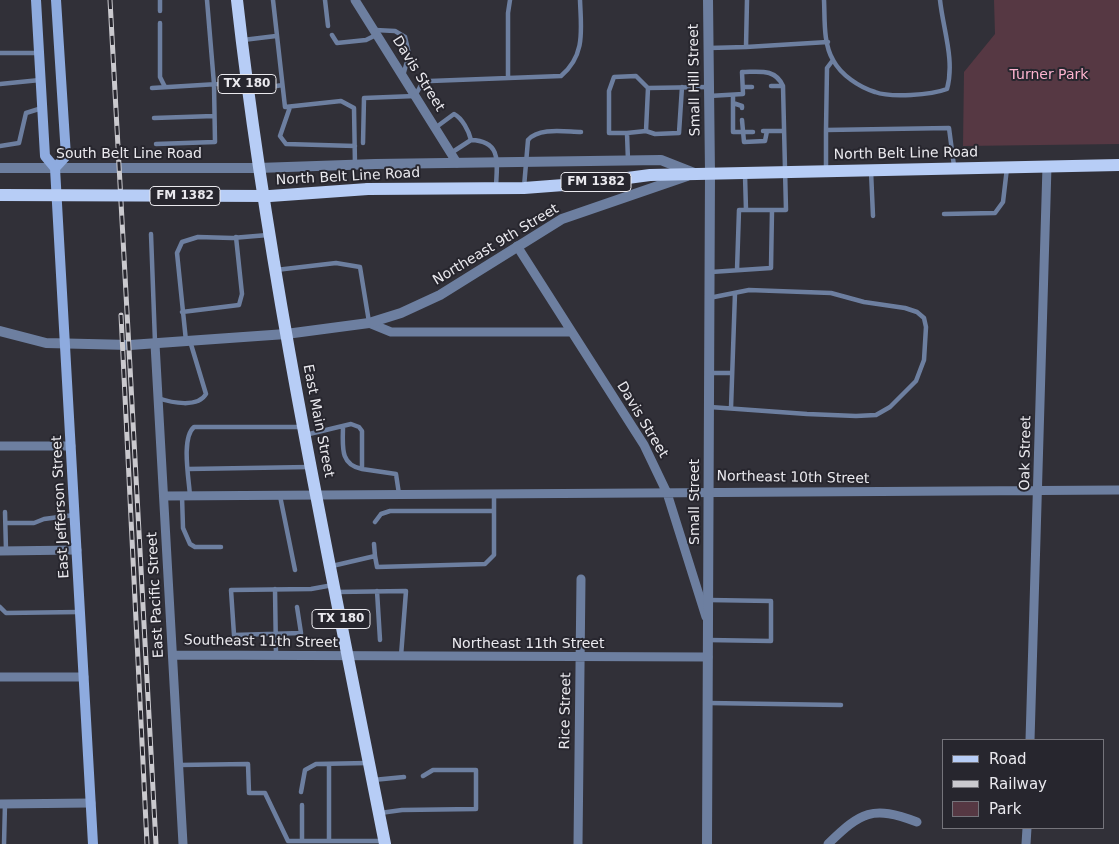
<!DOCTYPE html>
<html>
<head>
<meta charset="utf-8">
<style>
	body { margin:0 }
	#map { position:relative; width:1119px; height:844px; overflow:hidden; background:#313038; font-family:"DejaVu Sans",sans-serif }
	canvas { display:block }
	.legend { position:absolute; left:942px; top:739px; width:162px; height:90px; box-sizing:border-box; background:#27262e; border:1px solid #75747b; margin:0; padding:6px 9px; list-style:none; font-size:15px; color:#eae9ee }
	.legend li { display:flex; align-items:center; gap:10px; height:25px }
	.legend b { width:25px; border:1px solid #75747b }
</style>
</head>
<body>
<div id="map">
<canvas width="1119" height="844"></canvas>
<ul class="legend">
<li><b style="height:6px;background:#b7cdf6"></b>Road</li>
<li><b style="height:6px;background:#cac9ce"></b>Railway</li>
<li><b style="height:14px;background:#563843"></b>Park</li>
</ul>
</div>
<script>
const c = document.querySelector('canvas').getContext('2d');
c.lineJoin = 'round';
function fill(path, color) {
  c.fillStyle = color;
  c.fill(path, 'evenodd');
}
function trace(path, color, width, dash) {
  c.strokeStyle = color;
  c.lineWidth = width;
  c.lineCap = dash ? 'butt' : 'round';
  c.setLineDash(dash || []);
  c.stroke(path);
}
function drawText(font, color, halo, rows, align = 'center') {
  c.font = font + ' "DejaVu Sans",sans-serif';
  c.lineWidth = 4;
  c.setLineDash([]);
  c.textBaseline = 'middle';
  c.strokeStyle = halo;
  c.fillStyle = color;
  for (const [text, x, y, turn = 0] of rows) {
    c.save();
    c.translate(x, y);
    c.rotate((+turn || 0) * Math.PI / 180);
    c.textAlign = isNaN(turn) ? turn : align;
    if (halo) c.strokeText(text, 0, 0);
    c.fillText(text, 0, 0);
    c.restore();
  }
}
fill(new Path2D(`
	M 994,0 L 1119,0 L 1119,144 L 963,146 L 964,72 L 995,34 Z`), '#563843');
trace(new Path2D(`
	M 273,0 L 285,107 L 341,101 L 354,108 L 355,165
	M 325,0 L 328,26
	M 824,0 C 825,19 823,43 833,60 C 841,75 859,87 875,92 C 891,98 931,95 947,89 C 955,60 943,29 940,0
	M 160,11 L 160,0
	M 160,23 L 160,77 L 165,87
	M 375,30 L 395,31 L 405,37 L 409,54 L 403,76
	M 332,35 L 337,43 L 366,40 L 376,35
	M 243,40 L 276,36
	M 746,47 L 828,42
	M 709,48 L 746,47 L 747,0
	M 0,53 L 39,53
	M 508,78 L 508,13 L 510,0
	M 0,84 L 40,80
	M 771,86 L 783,86
	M 743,87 L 752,87
	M 152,88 L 218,84 L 245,80
	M 249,91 L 282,85
	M 733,95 L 733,132 L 753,132
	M 709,96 L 743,94 L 742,72 C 759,72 775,68 783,86 L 786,210 L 746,210 L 745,175
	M 733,103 L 742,106 L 742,108
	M 290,107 L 280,136 L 286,144 L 355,146
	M 154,118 L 214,116
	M 742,120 L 744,142 L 765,141 L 767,131
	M 435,128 L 454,114 C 462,118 469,131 471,140 L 451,153
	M 826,130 L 827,68 L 833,60
	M 646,131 L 655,134 L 679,133 L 682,87
	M 763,131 L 784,131
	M 627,133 L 609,133 L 609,91 L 614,77 L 636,76 L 648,88
	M 471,140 C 502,141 497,163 496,186
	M 363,143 L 364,98 L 415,96 L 420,87 L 430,81 L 561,76 C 586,55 581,29 580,0
	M 156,144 L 215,142 L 214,84 L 207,0
	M 0,146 L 19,143 L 26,113 L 42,108
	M 628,161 L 627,133 L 646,131 L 648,88 L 708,87
	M 826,171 L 826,130 L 949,128 L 954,166
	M 871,171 L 873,216
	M 524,187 L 528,140 C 539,127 566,132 581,132
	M 944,214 L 995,213 L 1003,202 L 1007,168
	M 151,234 L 155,342
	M 276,270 L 336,263 L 360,267 L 369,322
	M 737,270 L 739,210 L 746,210
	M 711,272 L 771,268 L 772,210
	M 709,298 L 749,290 L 831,293 L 864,302 L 905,308 L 917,312 L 924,318 L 926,327 L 924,360 L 916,381 L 890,407 L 876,415 L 856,416 L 807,414 L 710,407
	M 182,312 L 239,305 L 242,294 L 236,237
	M 186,341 L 177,253 L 182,242 L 198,237 L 232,238 L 268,235
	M 710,373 L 731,373
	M 158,398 C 172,403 198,408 206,394 L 190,341
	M 731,408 L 735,293
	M 343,426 C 343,445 339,465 362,469
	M 305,435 L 351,424 L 359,427 L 362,431 L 362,469 L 396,474 L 399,494
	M 188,469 L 309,467
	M 182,496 L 183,528 L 190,544 L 195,547 L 221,547
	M 190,496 C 189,479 181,438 194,427 L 302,427
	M 280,496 L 295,570
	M 5,512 L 6,550
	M 375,522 L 381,514 L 390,511 L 494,511
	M 6,523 L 34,523 L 44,519 L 74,515
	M 374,544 L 375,556
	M 332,566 L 375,556 L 377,567 L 485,564 L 494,555 L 494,493
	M 275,589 L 276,655
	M 377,591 L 380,640
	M 337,592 L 406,591 L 401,656
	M 0,607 L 6,613 L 79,612
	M 297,607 L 301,633 L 234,635 L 231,590 L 311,589 L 333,585
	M 708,640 L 771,641 L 771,601 L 709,600
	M 708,703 L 841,705
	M 329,764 L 329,841
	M 179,765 L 248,764 L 249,793 L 265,793 L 288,841 L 383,841
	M 373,780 L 404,777
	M 301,792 L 305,770 L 316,764 L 368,763
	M 302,805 L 302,841
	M 380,813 L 402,810 L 476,809 L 476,770 L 433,770 L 423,776
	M 4,844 L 5,804`), '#6d7fa0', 4.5);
trace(new Path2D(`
	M 355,0 L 457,163
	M 517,246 L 644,445 L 667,493 L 706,617
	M 369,323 L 391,332 L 570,332
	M 155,344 L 183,844
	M 0,446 L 71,446
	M 164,496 L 1119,490
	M 0,551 L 77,550
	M 173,655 L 708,657
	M 0,677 L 84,677
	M 1030,740 L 1047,166
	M 0,804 L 91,803
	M 578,844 L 581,579
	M 828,844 C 861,812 872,805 917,822
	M 1026,844 L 1027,828`), '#6d7fa0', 9);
trace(new Path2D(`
	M 0,168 L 258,168 L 375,164 L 661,160 L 694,173
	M 0,331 L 46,343 L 130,345 L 286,334 L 369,323 L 401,313 L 440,295 L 562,219 L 687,176
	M 707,844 L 710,173 L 708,0`), '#6d7fa0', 10);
trace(new Path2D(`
	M 36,0 L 45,156 L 55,168 L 93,844
	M 55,168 L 66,156 L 56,0`), '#8eabdf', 10);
trace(new Path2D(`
	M 237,0 C 269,284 330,564 385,844
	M 368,189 L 524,188 L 590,183 L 650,175 L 1119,165`), '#b7cdf6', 12);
const rail = new Path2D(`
	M 110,0 L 156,844
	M 121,315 L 147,844`);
trace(rail, '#cac9ce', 5);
trace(rail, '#27262e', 3, [9]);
trace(new Path2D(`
	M 1,195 L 270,196 L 368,189`), '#b7cdf6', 12);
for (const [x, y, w] of [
	[247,84,58],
	[596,182,70],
	[185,196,70],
	[341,619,58]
]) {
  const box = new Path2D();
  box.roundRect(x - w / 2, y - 9.5, w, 19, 4);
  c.fillStyle = '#27262e';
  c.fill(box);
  trace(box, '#eae9ee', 1);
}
drawText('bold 12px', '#eae9ee', null, [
	["TX 180",247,84],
	["FM 1382",596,182],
	["FM 1382",185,196],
	["TX 180",341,619]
]);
drawText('14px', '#eae9ee', '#27262e', [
	["Davis Street",418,74,58],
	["Small Hill Street",695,80,-91],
	["South Belt Line Road",129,154],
	["North Belt Line Road",906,154,-1],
	["North Belt Line Road",348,177,-3],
	["Northeast 9th Street",496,245,-31],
	["Davis Street",642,420,59],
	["East Main Street",318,421,79],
	["Oak Street",1026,453,-89],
	["Northeast 10th Street",793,478,1],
	["Small Street",695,502,-90],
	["East Jefferson Street",61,507,-93],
	["East Pacific Street",156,595,-93],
	["Southeast 11th Street",261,642,1],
	["Northeast 11th Street",528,644],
	["Rice Street",566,711,-89]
]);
drawText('14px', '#fdb3cf', '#27262e', [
	["Turner Park",1049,75]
]);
</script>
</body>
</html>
